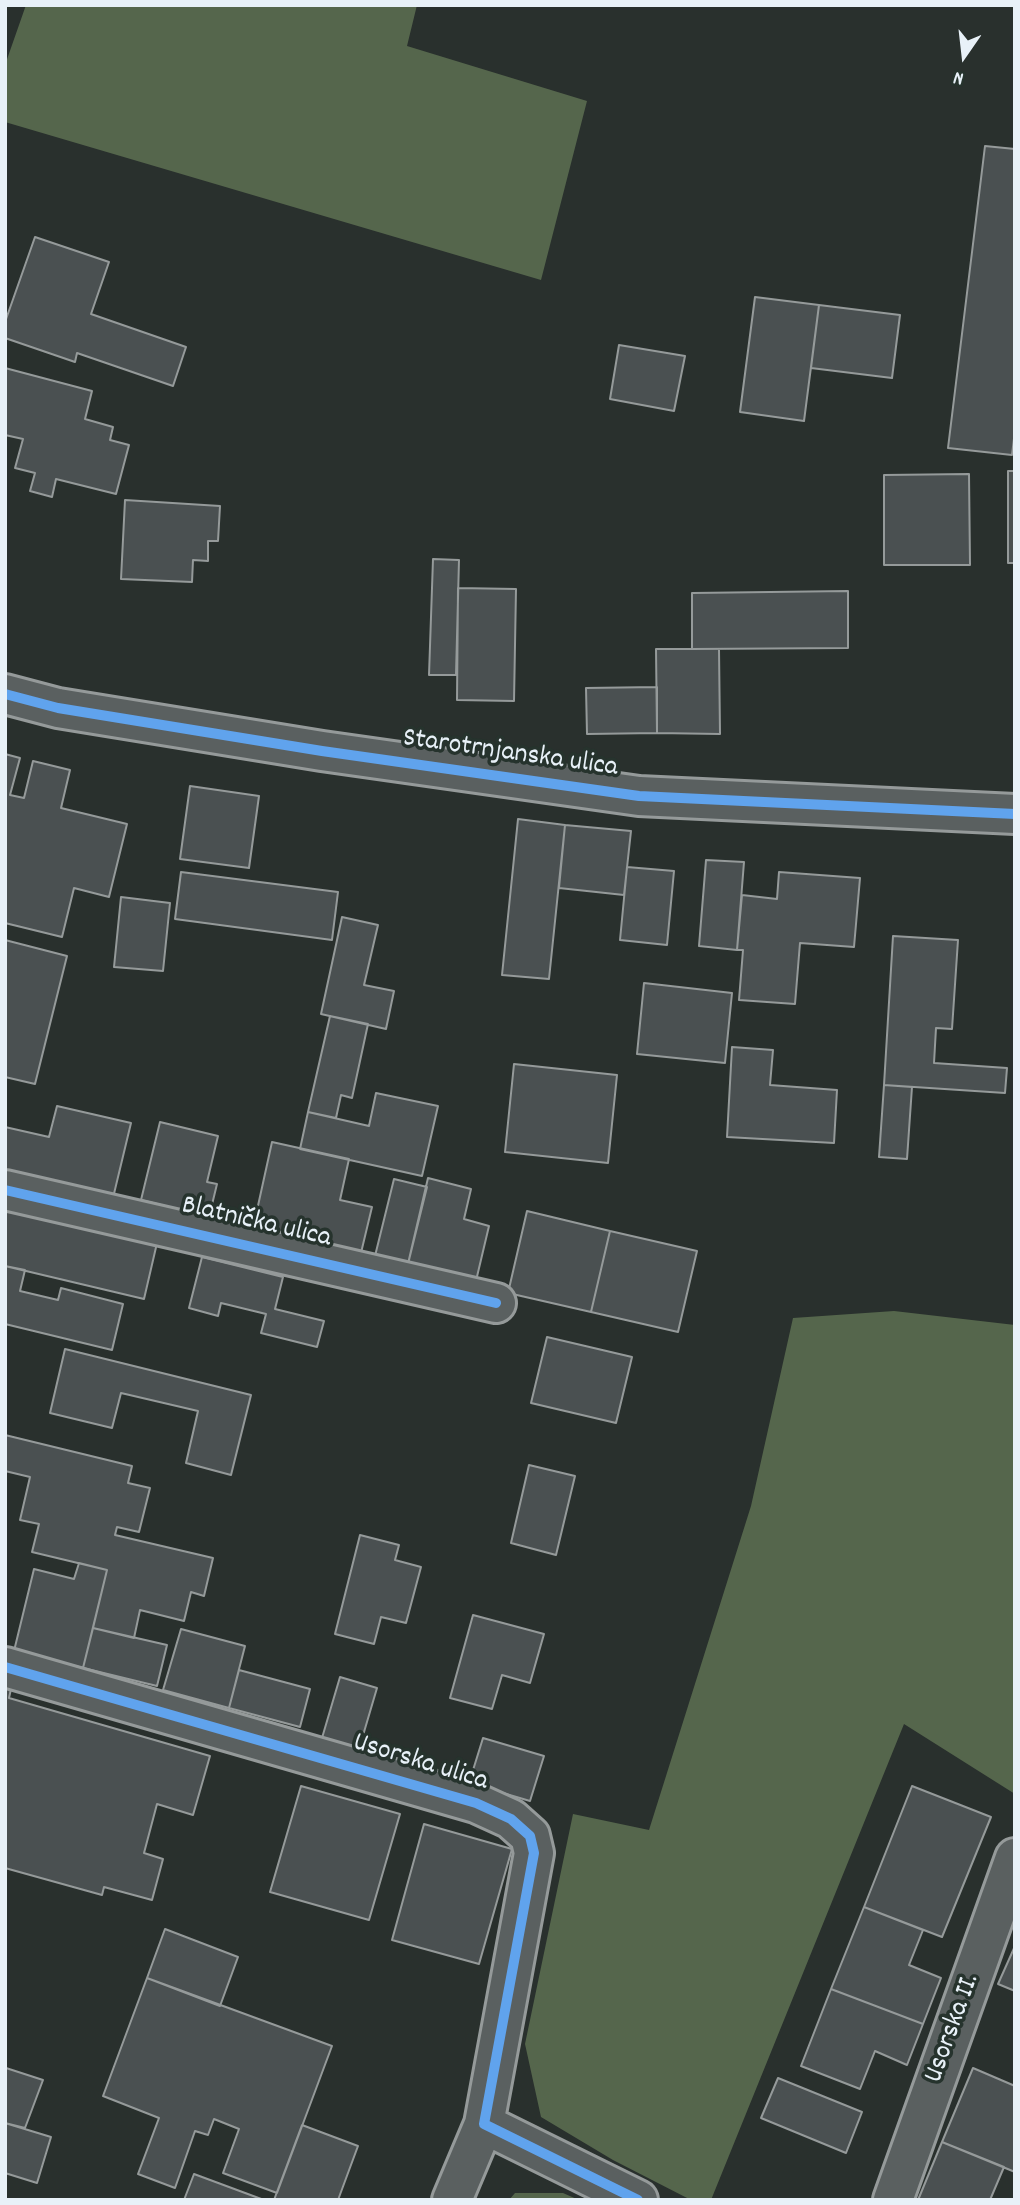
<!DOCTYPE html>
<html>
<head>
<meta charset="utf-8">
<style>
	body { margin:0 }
	#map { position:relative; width:1020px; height:2205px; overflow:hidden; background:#29302d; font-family:Dekko,sans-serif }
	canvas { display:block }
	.frame { position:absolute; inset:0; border:7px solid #e8f1f8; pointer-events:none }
	.north { position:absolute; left:929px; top:21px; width:70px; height:70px; -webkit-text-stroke:5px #26332d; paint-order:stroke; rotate:194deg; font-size:19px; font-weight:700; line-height:28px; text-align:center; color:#e8f1f8 }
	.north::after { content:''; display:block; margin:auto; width:24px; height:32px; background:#e8f1f8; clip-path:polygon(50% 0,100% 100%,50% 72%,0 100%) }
</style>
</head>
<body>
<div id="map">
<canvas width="1020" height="2205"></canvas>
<div class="frame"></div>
<div class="north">N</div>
</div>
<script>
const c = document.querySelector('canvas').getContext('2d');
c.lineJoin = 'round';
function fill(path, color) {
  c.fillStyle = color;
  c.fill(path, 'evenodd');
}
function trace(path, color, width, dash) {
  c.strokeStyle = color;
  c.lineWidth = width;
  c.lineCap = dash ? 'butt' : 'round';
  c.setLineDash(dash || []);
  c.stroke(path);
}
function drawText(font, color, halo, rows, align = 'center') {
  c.font = font + ' Dekko,sans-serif';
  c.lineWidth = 7;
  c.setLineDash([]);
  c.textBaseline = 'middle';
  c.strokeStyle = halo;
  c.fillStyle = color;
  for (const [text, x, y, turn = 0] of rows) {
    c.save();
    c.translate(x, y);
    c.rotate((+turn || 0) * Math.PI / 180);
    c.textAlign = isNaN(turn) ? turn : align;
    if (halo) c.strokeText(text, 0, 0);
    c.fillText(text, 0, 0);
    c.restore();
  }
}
fill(new Path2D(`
	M 26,5 L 417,5 L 407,46 L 587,101 L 541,280 L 5,122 L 5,65 Z
	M 894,1311 L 1015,1325 L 1015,1794 L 904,1724 L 711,2200 L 691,2200 L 613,2160 L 541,2117 L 525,2044 L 573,1814 L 649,1830 L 751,1506 L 793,1318 Z
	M 515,2193 L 563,2193 L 579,2200 L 509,2200 Z`), '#55664c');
const building = new Path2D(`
	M 985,146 L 1015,149 L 1015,430 L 1012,455 L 948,448 Z
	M 35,237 L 109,262 L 91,314 L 186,347 L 173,386 L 77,353 L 75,362 L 5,338 L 5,322 Z
	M 755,297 L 819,305 L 804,421 L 740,412 Z
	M 819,305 L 900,315 L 892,378 L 811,368 Z
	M 619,345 L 685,356 L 674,411 L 610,399 Z
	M 5,368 L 92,391 L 85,419 L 113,427 L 110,440 L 129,445 L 116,494 L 56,479 L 52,497 L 30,491 L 35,473 L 15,468 L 23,439 L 5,435 Z
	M 1008,471 L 1015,471 L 1015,563 L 1008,563 Z
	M 969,474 L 970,565 L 884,565 L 884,475 Z
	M 125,500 L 220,506 L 218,541 L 208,541 L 208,561 L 193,560 L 192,582 L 121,579 Z
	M 433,559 L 459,560 L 456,675 L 429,675 Z
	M 458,588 L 516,589 L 514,701 L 457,700 Z
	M 848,591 L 848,648 L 692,649 L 692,593 Z
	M 656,649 L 719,649 L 720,734 L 657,733 Z
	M 657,687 L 657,733 L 587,734 L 586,688 Z
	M 5,754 L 20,758 L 10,795 L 24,798 L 33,761 L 70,770 L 61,808 L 127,824 L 109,897 L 74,888 L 62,937 L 5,923 Z
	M 190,786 L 259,796 L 249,868 L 180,859 Z
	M 518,819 L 565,825 L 549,979 L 502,975 Z
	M 565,825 L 631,831 L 624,895 L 559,888 Z
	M 706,860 L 744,862 L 737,950 L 699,946 Z
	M 627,867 L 674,871 L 667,945 L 620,940 Z
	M 181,872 L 338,892 L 332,940 L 175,919 Z
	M 779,872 L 860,878 L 854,947 L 800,943 L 795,1004 L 739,1000 L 743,950 L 737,950 L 742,895 L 777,899 Z
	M 121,897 L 170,903 L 163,971 L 114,967 Z
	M 342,917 L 378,925 L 364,985 L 394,991 L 386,1029 L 321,1014 Z
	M 893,936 L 958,940 L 952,1029 L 936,1028 L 934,1063 L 1007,1068 L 1005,1093 L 884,1085 Z
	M 5,940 L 67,956 L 35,1084 L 5,1077 Z
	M 644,983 L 732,993 L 725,1063 L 637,1054 Z
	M 330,1016 L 368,1024 L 352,1098 L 341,1095 L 336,1118 L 308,1112 Z
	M 732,1047 L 773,1050 L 770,1085 L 837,1090 L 834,1143 L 727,1137 Z
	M 514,1064 L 617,1075 L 608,1163 L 505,1152 Z
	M 884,1085 L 912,1087 L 907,1159 L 879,1157 Z
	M 376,1093 L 438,1106 L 422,1176 L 300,1149 L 308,1112 L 369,1126 Z
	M 57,1106 L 131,1123 L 112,1202 L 5,1176 L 5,1127 L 49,1137 Z
	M 160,1122 L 218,1136 L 207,1182 L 217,1184 L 209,1217 L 141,1200 Z
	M 272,1142 L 349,1159 L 340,1200 L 372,1207 L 360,1257 L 252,1233 Z
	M 428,1178 L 471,1189 L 464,1219 L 489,1226 L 475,1285 L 407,1268 Z
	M 394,1179 L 427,1187 L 407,1268 L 374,1260 Z
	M 5,1207 L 157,1243 L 144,1299 L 5,1266 Z
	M 527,1211 L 610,1231 L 591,1312 L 508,1293 Z
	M 610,1231 L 697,1251 L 678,1332 L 591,1312 Z
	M 202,1257 L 283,1277 L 275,1309 L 324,1321 L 317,1347 L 261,1333 L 266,1314 L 221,1303 L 218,1316 L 189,1308 Z
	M 5,1266 L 25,1270 L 20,1291 L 58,1300 L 61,1288 L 123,1304 L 112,1350 L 5,1324 Z
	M 547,1337 L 632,1357 L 616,1423 L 531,1403 Z
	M 65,1349 L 251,1395 L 231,1475 L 186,1463 L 198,1411 L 121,1393 L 112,1428 L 50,1413 Z
	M 5,1435 L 132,1466 L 128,1483 L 150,1488 L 139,1532 L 117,1527 L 115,1535 L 213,1558 L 204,1596 L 191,1592 L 184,1621 L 140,1610 L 134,1638 L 93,1628 L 107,1570 L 32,1552 L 39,1524 L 20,1520 L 30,1477 L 5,1471 Z
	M 529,1465 L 575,1476 L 556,1555 L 511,1543 Z
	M 360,1535 L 399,1545 L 395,1560 L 421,1567 L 406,1623 L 381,1617 L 374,1644 L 335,1634 Z
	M 79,1563 L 107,1570 L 83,1668 L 14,1651 L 34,1569 L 74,1579 Z
	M 473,1615 L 544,1634 L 530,1683 L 502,1675 L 492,1709 L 450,1698 Z
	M 93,1628 L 167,1645 L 157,1686 L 83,1668 Z
	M 181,1629 L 245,1646 L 229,1708 L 163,1690 Z
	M 239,1670 L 310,1689 L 300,1727 L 229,1708 Z
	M 340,1677 L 377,1688 L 359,1749 L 322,1738 Z
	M 5,1687 L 11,1689 L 9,1698 L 210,1756 L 193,1815 L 157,1804 L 144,1853 L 163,1859 L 152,1900 L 104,1887 L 102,1895 L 5,1868 Z
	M 483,1738 L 544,1756 L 530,1801 L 469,1783 Z
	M 301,1786 L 400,1814 L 369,1920 L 270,1892 Z
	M 912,1786 L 991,1817 L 942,1937 L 864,1907 Z
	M 424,1824 L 512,1849 L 479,1964 L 392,1940 Z
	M 864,1907 L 923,1930 L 909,1965 L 941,1978 L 923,2024 L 831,1989 Z
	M 165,1929 L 238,1957 L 220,2006 L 147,1978 Z
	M 1015,1946 L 1015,1991 L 998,1984 Z
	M 147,1978 L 332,2046 L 277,2193 L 223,2173 L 239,2129 L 214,2119 L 208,2135 L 195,2131 L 175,2188 L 138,2174 L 159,2118 L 103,2096 Z
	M 831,1989 L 923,2024 L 907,2065 L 875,2051 L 860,2089 L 801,2066 Z
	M 6,2068 L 43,2080 L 25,2128 L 5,2123 Z
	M 973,2068 L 1015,2086 L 1015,2172 L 942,2142 Z
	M 778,2078 L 862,2112 L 846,2153 L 761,2118 Z
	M 5,2123 L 51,2137 L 37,2183 L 5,2173 Z
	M 302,2125 L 358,2146 L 338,2200 L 274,2200 Z
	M 942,2142 L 1004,2167 L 990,2200 L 918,2200 Z
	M 194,2174 L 264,2200 L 184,2200 Z`);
fill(building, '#4a5051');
trace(building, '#959a9a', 2);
const street = new Path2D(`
	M 5,1190 L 496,1303
	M 5,1667 L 476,1803 L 511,1819 L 530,1836 L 534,1853 L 484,2124 L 638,2200
	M 452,2200 L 484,2124
	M 893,2200 L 1015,1858`);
const secondary = new Path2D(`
	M 5,694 L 58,708 L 322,751 L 639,796 L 1015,814`);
trace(street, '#959a9a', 44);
trace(secondary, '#959a9a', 44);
trace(street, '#5a6060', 38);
trace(secondary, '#5a6060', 38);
trace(new Path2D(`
	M 5,694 L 58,708 L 322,751 L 639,796 L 1015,814
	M 5,1190 L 496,1303
	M 5,1667 L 476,1803 L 511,1819 L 530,1836 L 534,1853 L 484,2124 L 638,2200`), '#60a3ed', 10);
drawText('28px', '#e8f1f8', '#26332d', [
	["Starotrnjanska ulica",510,755,8],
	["Blatnička ulica",256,1224,13],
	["Usorska ulica",420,1764,17],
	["Usorska II.",954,2029,-70]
]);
</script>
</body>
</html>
